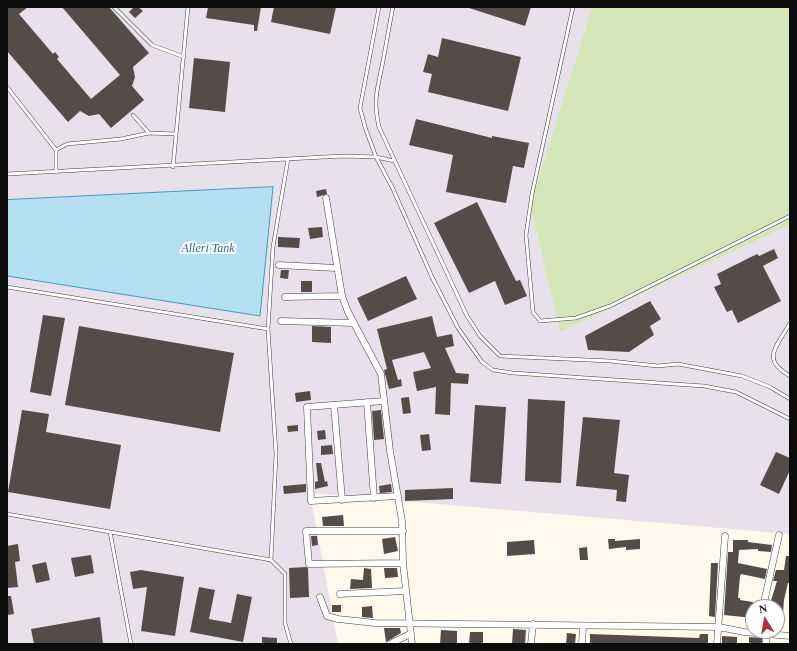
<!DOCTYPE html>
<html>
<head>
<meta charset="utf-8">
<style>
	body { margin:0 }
	#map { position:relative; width:797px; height:651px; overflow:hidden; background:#fef9ec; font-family:Georgia,serif }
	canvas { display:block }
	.frame { position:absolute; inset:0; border:8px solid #0c0c0c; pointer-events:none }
	.north { position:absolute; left:745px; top:599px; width:40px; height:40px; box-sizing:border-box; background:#fff; border:1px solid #9e9e9e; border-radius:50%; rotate:349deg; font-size:11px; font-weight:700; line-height:16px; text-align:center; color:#0c0c0c }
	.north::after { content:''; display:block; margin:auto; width:14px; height:18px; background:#b22d40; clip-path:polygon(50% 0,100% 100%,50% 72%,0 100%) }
</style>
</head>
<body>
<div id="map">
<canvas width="797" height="651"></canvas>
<div class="frame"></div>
<div class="north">N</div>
</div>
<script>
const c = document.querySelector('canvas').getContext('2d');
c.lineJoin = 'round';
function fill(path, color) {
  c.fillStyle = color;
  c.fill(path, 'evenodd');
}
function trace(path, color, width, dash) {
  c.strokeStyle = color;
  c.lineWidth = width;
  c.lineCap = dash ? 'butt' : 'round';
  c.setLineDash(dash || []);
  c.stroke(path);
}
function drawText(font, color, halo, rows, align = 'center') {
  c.font = font + ' Georgia,serif';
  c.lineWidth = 4;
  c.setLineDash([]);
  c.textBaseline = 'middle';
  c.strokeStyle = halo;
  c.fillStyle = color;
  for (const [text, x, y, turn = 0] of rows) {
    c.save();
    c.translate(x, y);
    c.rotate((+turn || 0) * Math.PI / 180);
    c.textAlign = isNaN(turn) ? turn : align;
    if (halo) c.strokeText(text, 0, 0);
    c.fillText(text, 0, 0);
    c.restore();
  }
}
fill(new Path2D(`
	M 7,7 L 592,7 L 530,205 L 560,332 L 790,225 L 790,534 L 310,493 L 338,644 L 7,644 Z`), '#e8e0ea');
fill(new Path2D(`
	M 592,7 L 790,7 L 790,225 L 560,332 L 530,205 Z`), '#d4e6b8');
const water = new Path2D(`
	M 273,187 L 260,316 L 7,276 L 7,200 Z`);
fill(water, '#b4e0f2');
trace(water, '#409bc4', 1);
fill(new Path2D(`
	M 7,7 L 28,7 L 19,14 L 53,54 L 55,52 L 59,57 L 57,59 L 91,99 L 120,75 L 62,7 L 109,7 L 149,53 L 133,67 L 135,77 L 132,86 L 144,100 L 111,128 L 99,114 L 89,116 L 80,111 L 68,122 L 7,51 Z
	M 134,7 L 138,7 L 143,11 L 135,18 L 129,12 Z
	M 208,7 L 261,7 L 257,31 L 254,31 L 254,25 L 206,18 Z
	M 274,7 L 336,7 L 330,34 L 271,22 Z
	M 469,7 L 531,7 L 525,26 L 469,8 Z
	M 442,38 L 521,57 L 508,111 L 428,92 L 432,74 L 423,72 L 428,54 L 438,57 Z
	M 194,58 L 230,62 L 225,112 L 189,108 Z
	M 416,119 L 492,138 L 492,136 L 529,143 L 524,168 L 513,166 L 506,203 L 446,192 L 453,155 L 409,145 Z
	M 326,189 L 327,194 L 317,197 L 316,191 Z
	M 477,202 L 516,281 L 520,280 L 527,296 L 505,305 L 495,281 L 469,293 L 434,223 Z
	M 322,227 L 323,237 L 310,239 L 308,228 Z
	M 278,237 L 300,238 L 299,248 L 278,247 Z
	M 774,249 L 778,258 L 763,266 L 781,301 L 738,323 L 732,310 L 727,312 L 714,287 L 721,284 L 717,274 L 757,254 L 759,256 Z
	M 281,270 L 289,270 L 288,279 L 280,278 Z
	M 406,276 L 417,299 L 368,321 L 357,298 Z
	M 301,281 L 312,281 L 312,292 L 301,292 Z
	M 650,301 L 661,319 L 650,326 L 654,335 L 629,352 L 588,350 L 585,336 Z
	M 43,315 L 65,318 L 51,396 L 30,392 Z
	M 432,316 L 437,337 L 452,334 L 454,346 L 445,348 L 456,373 L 469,374 L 468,384 L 451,383 L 450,415 L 435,414 L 436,387 L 417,391 L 413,372 L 431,368 L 424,352 L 392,360 L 398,380 L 401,379 L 402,386 L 389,389 L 384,370 L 387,369 L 377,329 Z
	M 79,326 L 234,353 L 220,432 L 65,405 Z
	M 312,326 L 331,327 L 331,343 L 312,342 Z
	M 310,391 L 311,400 L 296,402 L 295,393 Z
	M 409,397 L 411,413 L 403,414 L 401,398 Z
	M 528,399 L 565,401 L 561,483 L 525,481 Z
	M 475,405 L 506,407 L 501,484 L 470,482 Z
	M 22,410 L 49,414 L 46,432 L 121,445 L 110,509 L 8,492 Z
	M 381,410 L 384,439 L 374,440 L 372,411 Z
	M 583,417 L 620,420 L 614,473 L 629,475 L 626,502 L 616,501 L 617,490 L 576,486 Z
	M 298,425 L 298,431 L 288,432 L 287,426 Z
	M 325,430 L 326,439 L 318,440 L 317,431 Z
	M 429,434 L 431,450 L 422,451 L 420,435 Z
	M 332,445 L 333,454 L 321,455 L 321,446 Z
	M 776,452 L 790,458 L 790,470 L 779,494 L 760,485 Z
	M 316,463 L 321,463 L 325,482 L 327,481 L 328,486 L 315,489 L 315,482 L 318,481 Z
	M 306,484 L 306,492 L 284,494 L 283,486 Z
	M 391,484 L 392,492 L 380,493 L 379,486 Z
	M 453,488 L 453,499 L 405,501 L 405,490 Z
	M 343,515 L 344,526 L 323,526 L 322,517 Z
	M 311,536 L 317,536 L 318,545 L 312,546 Z
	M 395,537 L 398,551 L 384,554 L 382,539 Z
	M 608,539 L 615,539 L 615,541 L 640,539 L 640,549 L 626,550 L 626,547 L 609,549 Z
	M 534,540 L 535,554 L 507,556 L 507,542 Z
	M 733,540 L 748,540 L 748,542 L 772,545 L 771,552 L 758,551 L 758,549 L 739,550 L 738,563 L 767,569 L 765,579 L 741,574 L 740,576 L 738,598 L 740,598 L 740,600 L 753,602 L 753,618 L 724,615 L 728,552 L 733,552 Z
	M 18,544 L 20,561 L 15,562 L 18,587 L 7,588 L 7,546 Z
	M 587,547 L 588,560 L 580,560 L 579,548 Z
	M 91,555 L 94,573 L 75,577 L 71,558 Z
	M 786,556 L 790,556 L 790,583 L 788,583 L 784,600 L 783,613 L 777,611 L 777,607 L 769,607 L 777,581 L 773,581 L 776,570 L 784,570 Z
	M 46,562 L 50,580 L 36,583 L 32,565 Z
	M 711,563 L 718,563 L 715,617 L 709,616 Z
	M 306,567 L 308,568 L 309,597 L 290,598 L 289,568 Z
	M 364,568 L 371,569 L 372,588 L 350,589 L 351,579 L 363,580 Z
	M 384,568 L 397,568 L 398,577 L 385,578 Z
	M 141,570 L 184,577 L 175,636 L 141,631 L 147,587 L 133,589 L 130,572 Z
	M 199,587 L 215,590 L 209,619 L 231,623 L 237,594 L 252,597 L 243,642 L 190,632 Z
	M 7,596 L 11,596 L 14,614 L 7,615 Z
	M 332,605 L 341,605 L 341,612 L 332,612 Z
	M 372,606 L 373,618 L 362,617 L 362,607 Z
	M 100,617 L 103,644 L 34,644 L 31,629 Z
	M 384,628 L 400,628 L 401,633 L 386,642 Z
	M 513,629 L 526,630 L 525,644 L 512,644 Z
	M 441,630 L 457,631 L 457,644 L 440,644 Z
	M 470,632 L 483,632 L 483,644 L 469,644 Z
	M 567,633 L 576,634 L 575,644 L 566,644 Z
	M 590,634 L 699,638 L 700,634 L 708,634 L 708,644 L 590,644 Z
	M 722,636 L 737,637 L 737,644 L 722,644 Z
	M 262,637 L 277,638 L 277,644 L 262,644 Z
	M 749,637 L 762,638 L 762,644 L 749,644 Z`), '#544c49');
const service = new Path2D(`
	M 114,7 L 152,45 L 184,57
	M 379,7 L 360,108 L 365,127 L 376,157 L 393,189 L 432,277 L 458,328 L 482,362 L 493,370 L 513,373 L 704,386 L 736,392 L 790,419
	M 393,7 C 389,26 386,46 382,66 C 377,91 373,100 379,127 L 467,316 L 480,336 L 500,356 L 610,361 L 658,366 L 678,364 L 742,376 L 770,387 L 790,399
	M 573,7 L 532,194 L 526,235 L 533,312 L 540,321 L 576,318 L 610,306 L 790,216
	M 7,87 L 56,150 L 56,172
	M 133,115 L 149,133
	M 56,150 L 67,144 L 121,139 L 149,133 L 176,134
	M 173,167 L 188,7
	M 7,174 L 343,156 L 376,157 L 394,161
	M 7,287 L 268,329
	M 790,323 C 777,347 760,359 790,376
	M 7,514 L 271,560 L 276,454 L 268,329 L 273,247 L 288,159
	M 110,532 L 131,644
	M 271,560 L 285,574 L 285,623 L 291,644`);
const minor = new Path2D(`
	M 326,198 L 342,296 L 348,312 L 381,374 L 390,451 L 402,521 L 403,563 L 412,644
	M 279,265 L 336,268
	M 285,297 L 342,296
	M 281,321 L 354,323
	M 384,401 L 307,407 L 311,501 L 398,496
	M 367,402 L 374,498
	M 334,405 L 342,500
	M 403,531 L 306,531 L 309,564 L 403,563
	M 340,594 L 406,591
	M 320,597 L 327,616 L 338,619 L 375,623 L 719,627 L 744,632 L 790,636
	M 763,607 L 779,535
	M 390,644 L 410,634
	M 531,644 L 533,624
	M 582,644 L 583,627
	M 717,644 L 725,536
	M 766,644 L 766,634`);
trace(service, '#3f3f3f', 4);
trace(minor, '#3f3f3f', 7);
trace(service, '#fff', 3);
trace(minor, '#fff', 6);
drawText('italic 12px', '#1e6c95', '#fff', [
	["Alleri Tank",208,249]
]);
</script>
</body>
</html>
